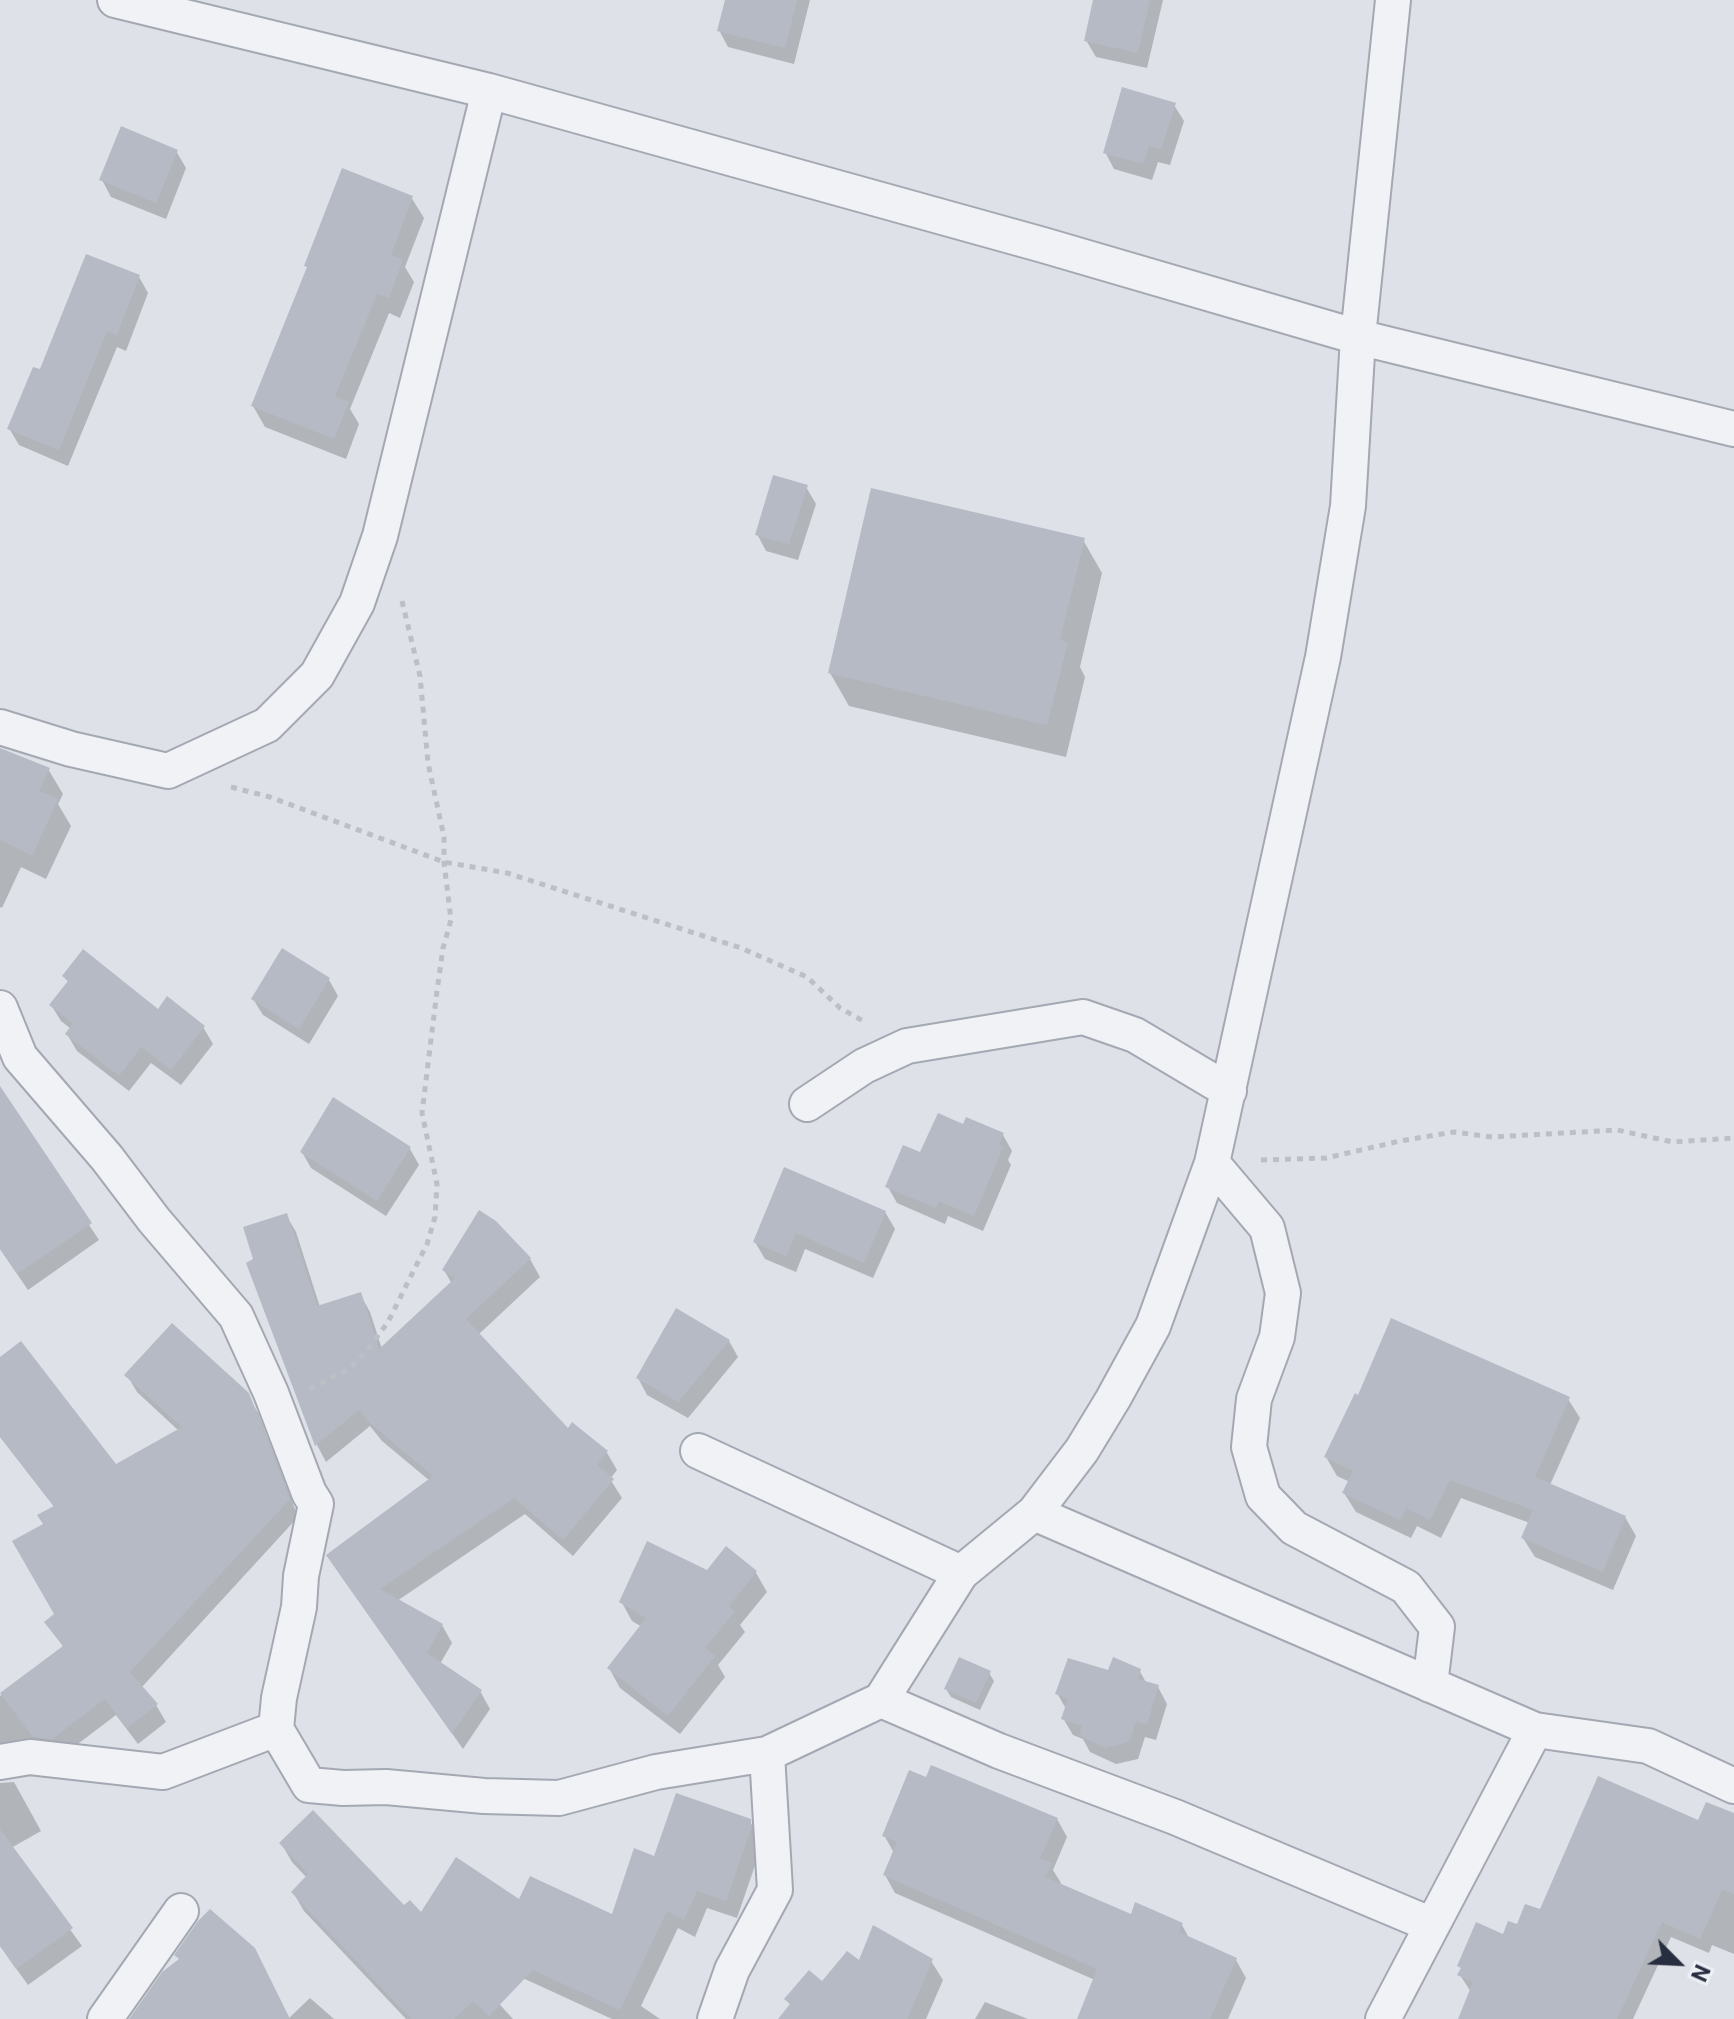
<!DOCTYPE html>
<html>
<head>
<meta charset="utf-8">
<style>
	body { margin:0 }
	#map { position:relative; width:1734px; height:2019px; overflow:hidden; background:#dee1e8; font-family:Roboto,sans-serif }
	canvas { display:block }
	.north { position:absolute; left:1638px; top:1923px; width:80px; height:80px; -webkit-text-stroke:6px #edf0f6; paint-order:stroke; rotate:114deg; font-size:22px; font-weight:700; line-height:32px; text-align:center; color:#272e3f }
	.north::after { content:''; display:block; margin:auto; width:28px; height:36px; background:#272e3f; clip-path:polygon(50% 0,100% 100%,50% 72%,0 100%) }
</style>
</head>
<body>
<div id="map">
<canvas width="1734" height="2019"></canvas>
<div class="north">N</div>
</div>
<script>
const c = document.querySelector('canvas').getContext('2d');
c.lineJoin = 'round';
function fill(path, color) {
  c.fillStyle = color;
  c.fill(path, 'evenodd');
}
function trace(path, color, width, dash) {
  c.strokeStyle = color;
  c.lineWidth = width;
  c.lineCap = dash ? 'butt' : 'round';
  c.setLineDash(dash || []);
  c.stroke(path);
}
fill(new Path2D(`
	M 727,0 L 810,0 L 794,64 L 728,47 L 719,30 Z
	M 1095,0 L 1163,0 L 1147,68 L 1096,57 L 1086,40 Z
	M 1174,105 L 1184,121 L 1170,165 L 1158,162 L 1152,180 L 1114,169 L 1105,152 Z
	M 176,151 L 186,168 L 166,219 L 111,197 L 102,180 Z
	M 411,197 L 424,218 L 405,267 L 414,282 L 400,318 L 389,313 L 350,409 L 359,424 L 346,459 L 265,427 L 253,406 Z
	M 139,277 L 148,293 L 126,351 L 117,347 L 68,466 L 19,445 L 9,428 L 41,372 Z
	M 806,487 L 816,504 L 798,560 L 766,551 L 757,534 Z
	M 1083,540 L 1102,573 L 1080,667 L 1085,677 L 1066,757 L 849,706 L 830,673 Z
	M 0,758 L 48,769 L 63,794 L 58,804 L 71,826 L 46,879 L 21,867 L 2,908 L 0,907 Z
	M 64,976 L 203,1027 L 213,1044 L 181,1085 L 151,1063 L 129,1091 L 77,1051 L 67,1034 L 71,1029 L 61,1021 L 51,1005 L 69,983 Z
	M 329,980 L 338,996 L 309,1044 L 263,1015 L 253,999 Z
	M 0,1090 L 99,1240 L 28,1290 L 0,1249 Z
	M 964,1127 L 1003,1135 L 1012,1151 L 1008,1160 L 1011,1165 L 983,1231 L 948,1216 L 945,1224 L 897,1203 L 888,1187 L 921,1155 Z
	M 410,1149 L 419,1165 L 386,1216 L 311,1168 L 302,1152 Z
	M 885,1212 L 895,1229 L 873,1278 L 805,1249 L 796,1272 L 765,1259 L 755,1242 Z
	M 286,1215 L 296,1232 L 320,1307 L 360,1294 L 370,1312 L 382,1349 L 452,1284 L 444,1270 L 495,1223 L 530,1259 L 540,1277 L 478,1335 L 568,1431 L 573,1425 L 607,1453 L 617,1470 L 610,1479 L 622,1498 L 573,1556 L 525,1514 L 397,1601 L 442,1625 L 452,1643 L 440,1664 L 480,1691 L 490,1709 L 463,1749 L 339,1573 L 430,1481 L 382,1441 L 370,1426 L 326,1462 L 317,1445 L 249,1264 L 256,1260 Z
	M 729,1341 L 738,1357 L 688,1418 L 647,1395 L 638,1378 Z
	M 0,1360 L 116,1466 L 179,1431 L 137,1392 L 127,1375 L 247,1394 L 258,1413 L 298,1517 L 141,1688 L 156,1705 L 166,1722 L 138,1744 L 116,1715 L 62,1756 L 0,1762 L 0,1696 L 64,1648 L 47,1622 L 56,1615 L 45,1525 L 55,1508 L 0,1437 Z
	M 1568,1399 L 1580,1418 L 1550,1485 L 1625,1517 L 1636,1536 L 1613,1590 L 1535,1557 L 1523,1538 L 1530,1523 L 1461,1498 L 1441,1538 L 1417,1526 L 1411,1538 L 1356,1512 L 1344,1493 L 1350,1482 L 1337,1476 L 1326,1457 Z
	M 726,1549 L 756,1573 L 767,1592 L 740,1625 L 745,1632 L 718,1665 L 725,1677 L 680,1734 L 620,1688 L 609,1668 L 642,1627 L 632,1621 L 621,1601 L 707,1573 Z
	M 1139,1670 L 1147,1684 L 1158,1687 L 1167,1704 L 1156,1740 L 1145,1737 L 1138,1759 L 1116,1764 L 1090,1752 L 1083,1739 L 1073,1735 L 1063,1718 L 1066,1709 L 1057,1693 L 1109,1672 Z
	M 989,1673 L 994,1681 L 980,1710 L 951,1697 L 946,1689 Z
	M 14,1782 L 41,1831 L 11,1848 L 82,1946 L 28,1985 L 0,1946 L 0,1783 Z
	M 1057,1819 L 1067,1837 L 1053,1870 L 1061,1883 L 1059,1886 L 1132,1917 L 1182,1925 L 1190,1940 L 1236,1960 L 1246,1978 L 1228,2019 L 1079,2019 L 1095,1980 L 895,1893 L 885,1875 L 894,1853 L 884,1835 Z
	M 749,1820 L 760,1839 L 761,1848 L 737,1918 L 707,1908 L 695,1937 L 678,1928 L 641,2006 L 660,2019 L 612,2019 L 442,1941 L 513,2019 L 406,2019 L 304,1911 L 293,1892 L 307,1878 L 292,1862 L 281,1843 L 421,1917 L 520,1902 L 613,1916 L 656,1858 Z
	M 1699,1823 L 1734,1823 L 1734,1954 L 1712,1945 L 1709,1953 L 1671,1937 L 1633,2019 L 1460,2019 L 1471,1992 L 1460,1975 L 1462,1970 L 1460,1966 L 1541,1912 Z
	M 931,1961 L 943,1980 L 926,2019 L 780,2019 L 791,2006 L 787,2000 L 859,1964 Z
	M 310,1998 L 334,2019 L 142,2019 L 289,2018 Z
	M 985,2002 L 1028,2019 L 975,2019 Z`), '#0003');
fill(new Path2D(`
	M 725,0 L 797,0 L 785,48 L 717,31 Z
	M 1093,0 L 1150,0 L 1138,53 L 1084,41 Z
	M 1122,87 L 1176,103 L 1161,149 L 1149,146 L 1143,164 L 1103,153 Z
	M 121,126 L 178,150 L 156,203 L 99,180 Z
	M 342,168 L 413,196 L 391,255 L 403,260 L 389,298 L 377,294 L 335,396 L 349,402 L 334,439 L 251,406 L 307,267 L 304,266 Z
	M 86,254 L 140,275 L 117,335 L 107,331 L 59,450 L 7,429 L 33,367 L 40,369 Z
	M 773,475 L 808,485 L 789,544 L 755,535 Z
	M 871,488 L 1085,538 L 1060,640 L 1068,642 L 1047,725 L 828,673 Z
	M 0,748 L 50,768 L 39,791 L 58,799 L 32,856 L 0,840 Z
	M 282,948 L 330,978 L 299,1029 L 251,999 Z
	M 83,949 L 158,1009 L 167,996 L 205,1026 L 171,1070 L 141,1047 L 119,1076 L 65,1034 L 73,1023 L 49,1005 L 68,981 L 62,976 Z
	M 0,1086 L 92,1223 L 17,1274 L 0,1249 Z
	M 333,1097 L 411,1147 L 377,1201 L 300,1152 Z
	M 938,1113 L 963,1124 L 966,1117 L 1004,1133 L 999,1145 L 1003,1147 L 974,1216 L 939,1201 L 936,1208 L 885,1187 L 903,1145 L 920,1152 Z
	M 784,1167 L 886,1211 L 864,1263 L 796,1233 L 786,1256 L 753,1242 Z
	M 479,1210 L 496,1221 L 531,1258 L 466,1319 L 568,1428 L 572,1422 L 608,1451 L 597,1465 L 614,1479 L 563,1540 L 514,1498 L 380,1589 L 443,1624 L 427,1653 L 482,1690 L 452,1734 L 326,1555 L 433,1476 L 370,1423 L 359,1410 L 315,1446 L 246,1263 L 253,1259 L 243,1227 L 287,1213 L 317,1306 L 361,1292 L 379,1349 L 455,1278 L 442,1270 Z
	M 676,1308 L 730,1340 L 678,1402 L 636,1378 Z
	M 1391,1318 L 1570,1397 L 1535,1477 L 1626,1516 L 1603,1572 L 1521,1538 L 1533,1510 L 1450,1480 L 1430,1520 L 1406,1508 L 1400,1520 L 1342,1493 L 1353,1471 L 1324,1457 L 1355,1393 L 1358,1395 Z
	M 172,1323 L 249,1393 L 290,1499 L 130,1672 L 158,1704 L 127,1728 L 105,1699 L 52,1739 L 33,1737 L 0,1693 L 63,1646 L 44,1622 L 54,1614 L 12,1541 L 43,1524 L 37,1515 L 54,1506 L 0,1436 L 0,1357 L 21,1341 L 116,1464 L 182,1427 L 124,1375 Z
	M 647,1541 L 707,1570 L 726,1546 L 757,1571 L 729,1606 L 735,1611 L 705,1648 L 715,1656 L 668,1716 L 607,1668 L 646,1618 L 619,1602 Z
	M 959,1657 L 991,1671 L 976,1703 L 944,1689 Z
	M 1113,1657 L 1141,1669 L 1138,1679 L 1159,1685 L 1147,1724 L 1136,1721 L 1129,1742 L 1105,1748 L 1079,1735 L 1082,1726 L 1061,1719 L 1068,1699 L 1055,1694 L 1068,1658 L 1108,1670 Z
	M 931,1765 L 1058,1818 L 1040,1858 L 1052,1863 L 1045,1877 L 1131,1914 L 1135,1902 L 1183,1923 L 1179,1932 L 1237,1958 L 1210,2019 L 1077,2019 L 1097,1969 L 883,1875 L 897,1842 L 882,1836 L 909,1770 L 926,1777 Z
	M 1598,1776 L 1698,1820 L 1706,1802 L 1734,1813 L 1734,1894 L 1722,1890 L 1700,1939 L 1662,1922 L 1617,2019 L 1458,2019 L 1473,1982 L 1457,1975 L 1461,1968 L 1457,1966 L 1476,1922 L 1503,1934 L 1508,1921 L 1517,1924 L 1525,1904 L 1540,1909 Z
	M 676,1793 L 751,1819 L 751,1829 L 726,1901 L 697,1891 L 684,1920 L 667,1911 L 620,2010 L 533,1970 L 489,2016 L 473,2001 L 454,2019 L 411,2019 L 291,1892 L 308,1874 L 279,1843 L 313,1810 L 404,1905 L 410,1900 L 421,1912 L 456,1857 L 519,1899 L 530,1876 L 612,1914 L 634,1848 L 654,1856 Z
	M 0,1829 L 73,1928 L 16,1969 L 0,1946 Z
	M 210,1909 L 255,1948 L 290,2019 L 129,2019 L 162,1972 L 179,1959 L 174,1955 L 198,1921 Z
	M 873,1925 L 933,1959 L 907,2019 L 778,2019 L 790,2004 L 784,1999 L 809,1970 L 822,1981 L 847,1951 L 859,1960 Z`), '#b5bac5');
const street = new Path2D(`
	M 115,0 L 489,91 L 1043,245 L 1358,337 L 1734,429
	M 0,727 L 71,749 L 168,771 L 267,725 L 317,675 L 357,603 L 380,536 L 489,91
	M 0,1008 L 20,1057 L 107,1158 L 154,1220 L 236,1316 L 271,1393 L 309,1493 L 316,1504 L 301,1576 L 299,1607 L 279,1698 L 276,1729 L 309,1785 L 343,1788 L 386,1787 L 484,1796 L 559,1798 L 656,1772 L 767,1754 L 881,1700 L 961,1573 L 1034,1513 L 1082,1450 L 1113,1399 L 1153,1326 L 1212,1163 L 1323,657 L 1348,506 L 1358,337 L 1393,0
	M 807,1104 L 864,1066 L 907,1046 L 1083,1017 L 1135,1035 L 1229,1091
	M 1212,1163 L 1267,1228 L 1283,1293 L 1277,1337 L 1254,1399 L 1249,1447 L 1263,1496 L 1294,1528 L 1406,1587 L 1437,1627 L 1430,1685
	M 698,1451 L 961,1573
	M 1034,1513 L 1535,1730 L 1648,1746 L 1734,1786
	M 881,1700 L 999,1751 L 1175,1817 L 1432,1925
	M 0,1762 L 30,1757 L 163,1772 L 276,1729
	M 105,2019 L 181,1911
	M 715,2019 L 732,1970 L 775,1890 L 767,1754
	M 1383,2019 L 1535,1730`);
trace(street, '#a3a8b2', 38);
trace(new Path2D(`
	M 231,787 L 270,797 L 444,862 L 507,873 L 741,948 L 807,977 L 840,1008 L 865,1022
	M 1261,1160 L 1326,1158 L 1400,1141 L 1454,1132 L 1492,1137 L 1617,1130 L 1673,1142 L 1734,1138
	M 309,1389 L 349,1369 L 365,1353 L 388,1322 L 427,1244 L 435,1217 L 437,1184 L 422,1113 L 437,991 L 443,948 L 451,920 L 444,862 L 444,837 L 428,763 L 420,676 L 401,597`), '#bcbfc6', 5, [6, 6]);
trace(street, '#f1f2f6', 34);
</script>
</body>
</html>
